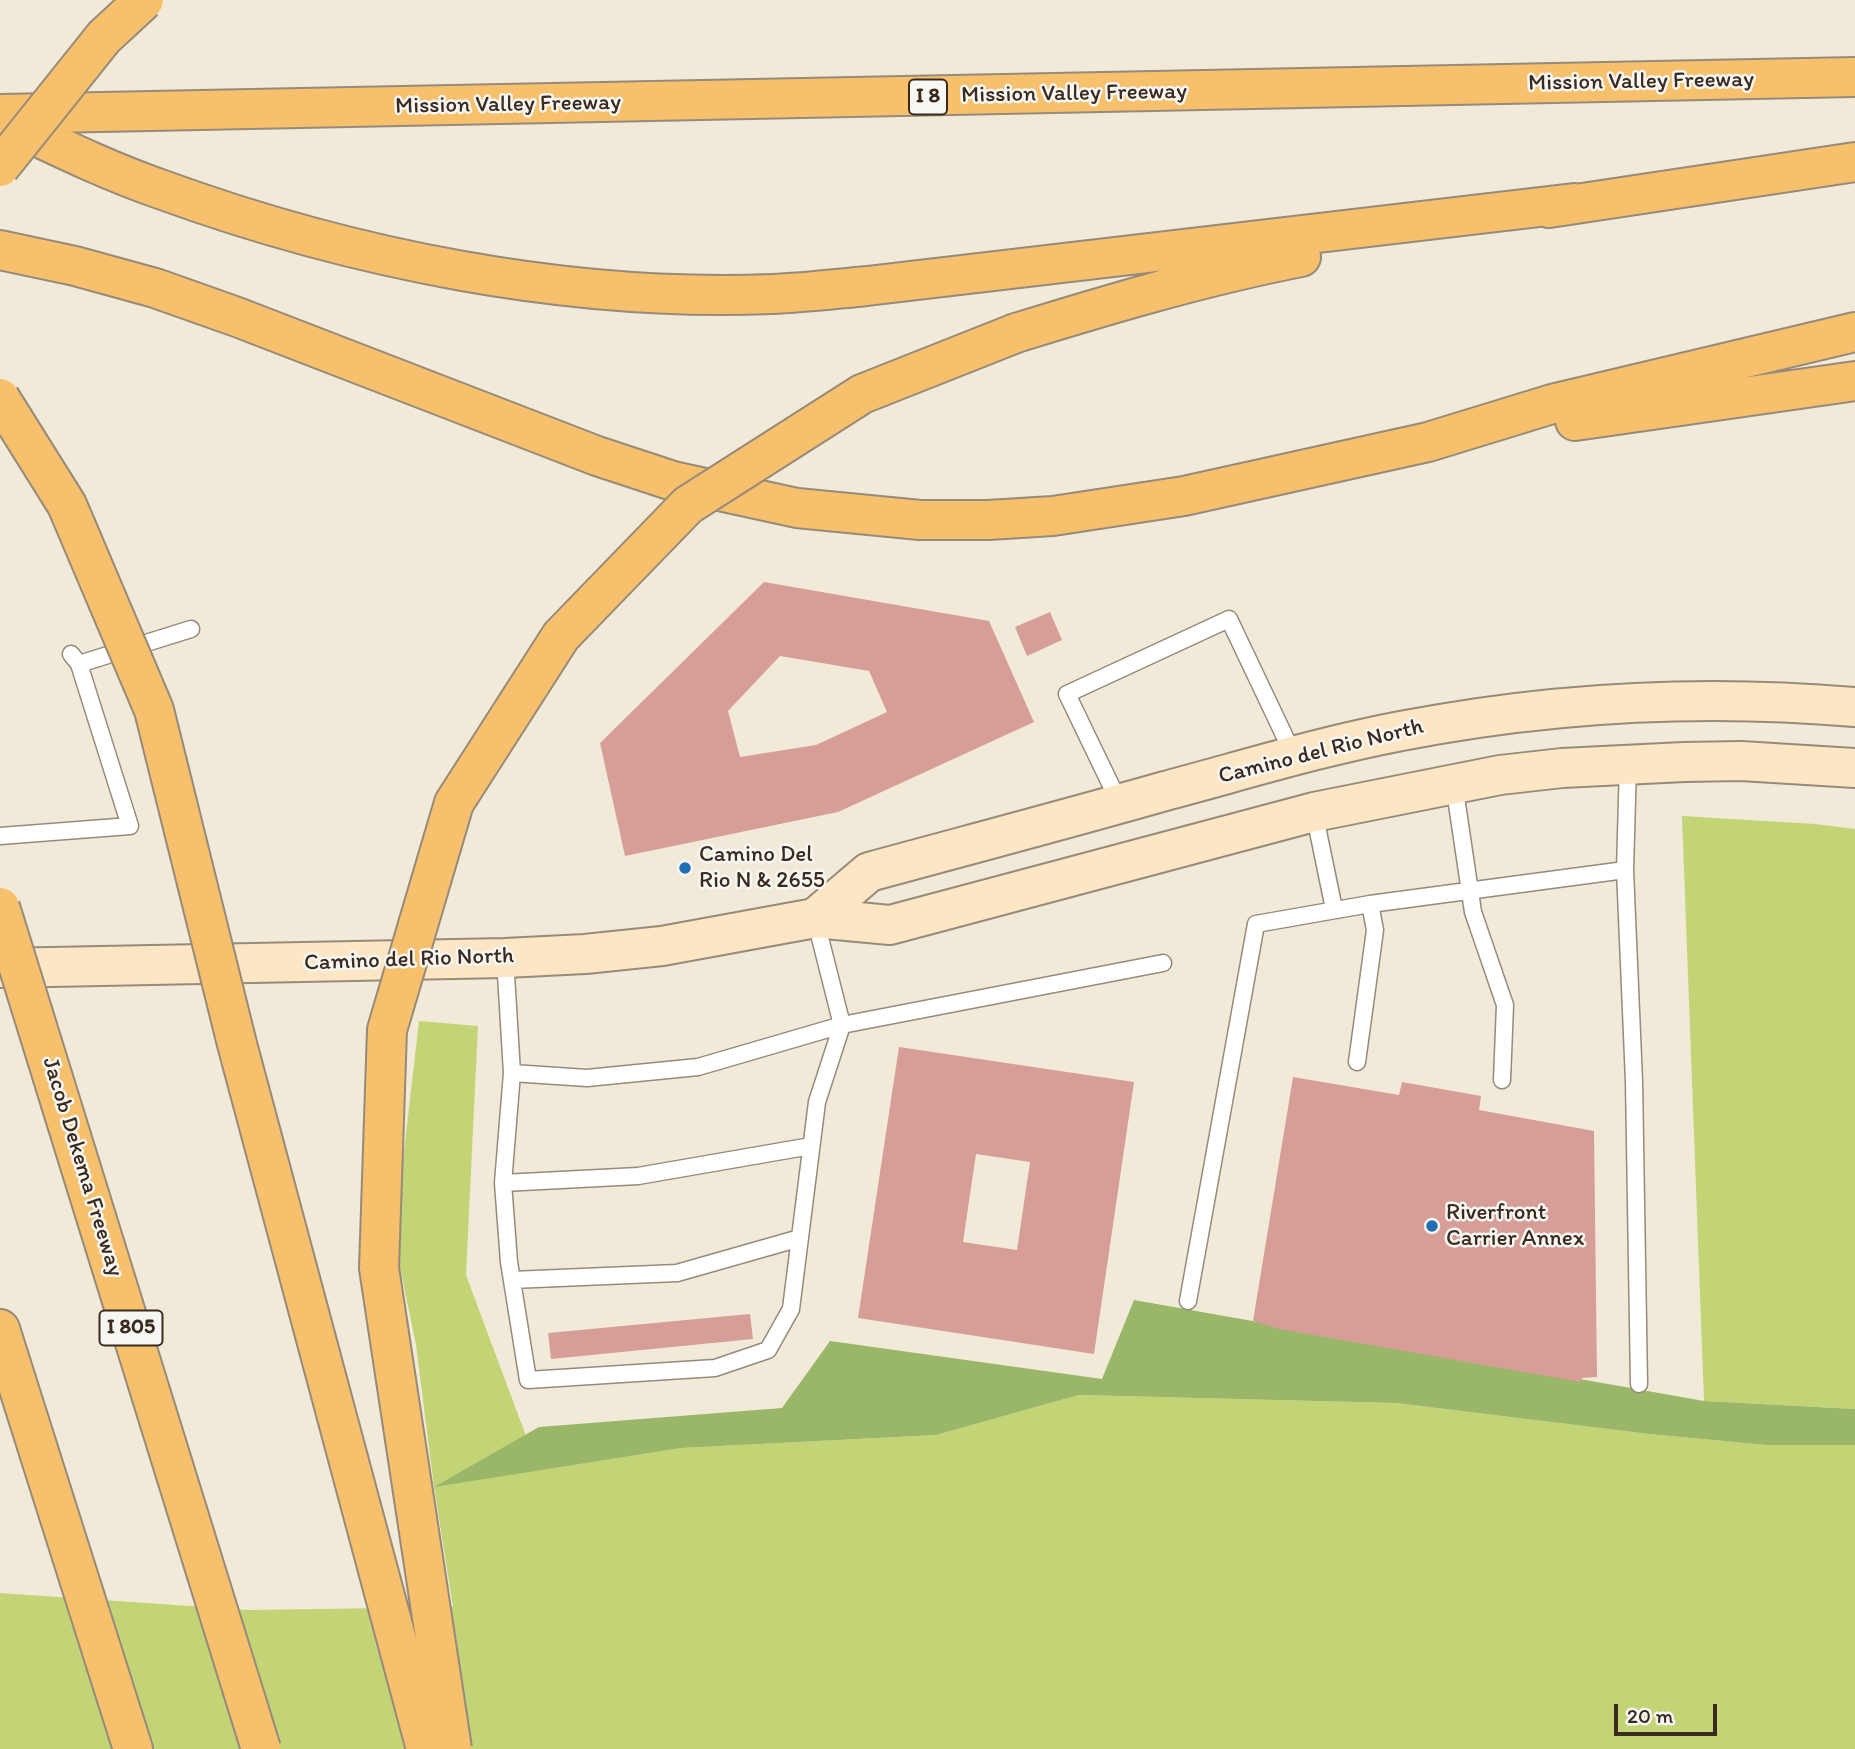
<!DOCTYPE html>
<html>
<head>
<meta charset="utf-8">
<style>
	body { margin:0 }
	#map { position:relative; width:1855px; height:1749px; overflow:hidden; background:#f2ead8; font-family:Itim,sans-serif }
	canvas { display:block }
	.scale { position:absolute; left:1614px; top:1704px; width:103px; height:32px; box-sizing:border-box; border:4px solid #3b2a1e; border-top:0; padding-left:9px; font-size:21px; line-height:24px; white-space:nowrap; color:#3b2a1e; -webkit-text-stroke:5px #f6f6f2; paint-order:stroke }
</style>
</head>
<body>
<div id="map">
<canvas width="1855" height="1749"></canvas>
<div class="scale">20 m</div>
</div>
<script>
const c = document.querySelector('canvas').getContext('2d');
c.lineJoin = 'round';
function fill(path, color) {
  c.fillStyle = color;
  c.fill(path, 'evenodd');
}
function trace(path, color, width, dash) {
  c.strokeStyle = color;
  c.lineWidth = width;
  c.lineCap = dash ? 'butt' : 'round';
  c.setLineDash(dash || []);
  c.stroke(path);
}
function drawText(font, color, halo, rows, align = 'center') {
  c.font = font + ' Itim,sans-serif';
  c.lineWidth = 5;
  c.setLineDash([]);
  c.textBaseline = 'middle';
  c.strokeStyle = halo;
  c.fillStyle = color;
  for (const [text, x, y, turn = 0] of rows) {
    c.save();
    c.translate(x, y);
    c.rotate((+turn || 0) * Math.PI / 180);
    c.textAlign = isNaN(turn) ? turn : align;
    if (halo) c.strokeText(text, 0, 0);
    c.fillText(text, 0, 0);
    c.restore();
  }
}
fill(new Path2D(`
	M 1682,816 L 1815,824 L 1855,829 L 1855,1409 L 1704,1401 Z
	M 419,1021 L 478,1026 L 466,1275 L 526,1436 L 436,1486 L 681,1448 L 936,1435 L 1079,1395 L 1396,1403 L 1649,1434 L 1766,1445 L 1855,1445 L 1855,1749 L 0,1749 L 0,1593 L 249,1610 L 453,1607 L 434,1487 L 416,1345 L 394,1238 Z`), '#c3d477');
fill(new Path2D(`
	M 1134,1300 L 1704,1401 L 1855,1409 L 1855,1445 L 1766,1445 L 1649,1434 L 1396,1403 L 1079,1395 L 936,1435 L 681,1448 L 434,1487 L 539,1427 L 782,1408 L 830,1341 L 1102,1379 Z`), '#9ab668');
fill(new Path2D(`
	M 764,582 L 989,621 L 1034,722 L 838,812 L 625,856 L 600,743 ZM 780,656 L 869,671 L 887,712 L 816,745 L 740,757 L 728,711 Z
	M 1050,612 L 1062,640 L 1027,656 L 1015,627 Z
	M 899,1047 L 1134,1082 L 1094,1354 L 858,1318 ZM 976,1154 L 1030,1162 L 1017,1250 L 963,1242 Z
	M 1293,1077 L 1399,1095 L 1402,1082 L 1481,1096 L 1479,1110 L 1594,1131 L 1597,1377 L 1582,1378 L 1581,1382 L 1279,1329 L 1253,1321 Z
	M 750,1314 L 753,1339 L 551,1359 L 548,1333 Z`), '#d79e98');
const service = new Path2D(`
	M 79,664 L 191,629
	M 1628,764 L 1625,870 L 1634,1081 L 1639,1384
	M 1454,784 L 1473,912 L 1505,1005 L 1502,1080
	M 1120,804 L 1067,694 L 1229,619 L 1294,756
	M 1314,812 L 1334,909
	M 0,836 L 130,826 L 79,664 L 71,654
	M 505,958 L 512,1073 L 503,1183 L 509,1262 L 528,1380 L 715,1368 L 768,1350 L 791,1309 L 817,1102 L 842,1025 L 815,918
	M 1357,1062 L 1375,930 L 1370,904
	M 512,1073 L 587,1078 L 698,1067 L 842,1025 L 1163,963
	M 503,1183 L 638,1176 L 811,1146
	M 512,1280 L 677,1273 L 800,1238
	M 1188,1301 L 1256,924 L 1370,904 L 1625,870`);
const secondary = new Path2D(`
	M 815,918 L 869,872 C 968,845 1067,819 1165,791 C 1244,770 1322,746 1401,731 C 1551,702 1704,694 1855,707
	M 0,968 L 505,958 L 585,954 L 662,946 L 815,918 L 890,925 L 1314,812 L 1500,775 L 1562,768 L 1684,762 L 1741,761 L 1855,768`);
const motorway = new Path2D(`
	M 0,114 L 1855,77
	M 0,119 C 53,144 105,170 160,189 C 352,259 567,302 772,294 C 803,293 835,289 867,286 L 1574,203
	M 1549,208 L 1855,162
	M 0,250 L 75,266 L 155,288 L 237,317 L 597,456 L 673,481 L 797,508 L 920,520 L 988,520 L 1053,516 L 1184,496 L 1428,442 L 1552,404 L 1855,332
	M 1016,333 C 1110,304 1204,276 1301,257
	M 1575,421 L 1855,381
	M 0,1329 L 133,1749`);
trace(service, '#968a7b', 19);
trace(secondary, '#968a7b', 42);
trace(motorway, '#968a7b', 42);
trace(service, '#fff', 16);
trace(secondary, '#fce6c4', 38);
trace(motorway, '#f7c06c', 38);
const motorwayBridge = new Path2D(`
	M 0,167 L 104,37 L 144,0
	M 0,398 L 67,505 L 154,710 L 237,1044 L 426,1749
	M 0,907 L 261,1749
	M 452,1749 L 379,1268 L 387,1030 L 454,803 L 561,636 L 688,505 L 862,394 L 1016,333`);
trace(motorwayBridge, '#968a7b', 42, []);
trace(motorwayBridge, '#f7c06c', 38);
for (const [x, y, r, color] of [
	[685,868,7,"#1f6fb2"],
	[1432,1226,7,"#1f6fb2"]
]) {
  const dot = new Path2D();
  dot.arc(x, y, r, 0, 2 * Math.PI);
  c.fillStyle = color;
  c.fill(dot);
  trace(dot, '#f6f6f2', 2.5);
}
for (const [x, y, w] of [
	[928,97,38],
	[131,1328,63]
]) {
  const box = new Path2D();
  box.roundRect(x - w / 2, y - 17.5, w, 35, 5);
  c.fillStyle = '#f6f6f2';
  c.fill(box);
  trace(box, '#3b2a1e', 2);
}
drawText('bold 21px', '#3b2a1e', null, [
	["I 8",928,97],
	["I 805",131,1328]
]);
drawText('23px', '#3b2a1e', '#f6f6f2', [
	["Mission Valley Freeway",1641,82,-1],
	["Mission Valley Freeway",1074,94,-1],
	["Mission Valley Freeway",508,105,-1],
	["Camino del Rio North",1321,752,-14],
	["Camino del Rio North",409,960,-2],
	["Jacob Dekema Freeway",82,1167,73]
]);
drawText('23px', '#3b2a1e', '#f6f6f2', [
	["Camino Del",699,855],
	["Rio N & 2655",699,881],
	["Riverfront",1446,1213],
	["Carrier Annex",1446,1239]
], 'left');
</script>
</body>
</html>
